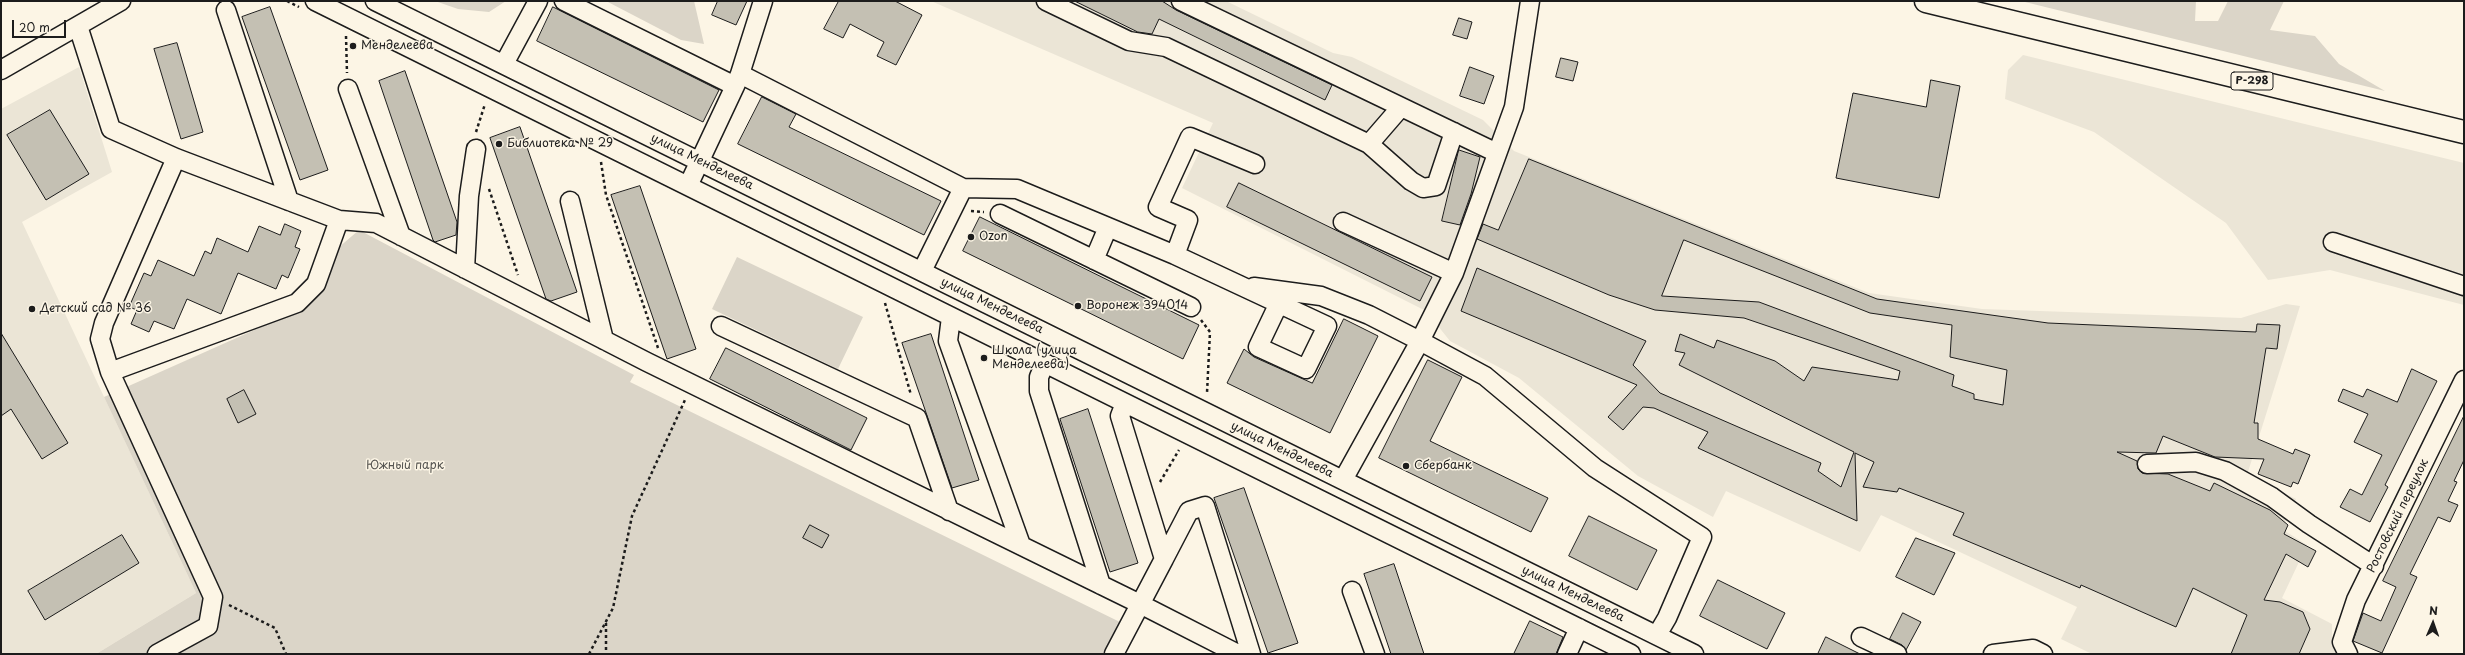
<!DOCTYPE html>
<html>
<head>
<meta charset="utf-8">
<style>
	body { margin:0 }
	#map { position:relative; width:2465px; height:655px; overflow:hidden; background:#fcf5e5; font-family:"Playpen Sans",sans-serif }
	canvas { display:block }
	.frame { position:absolute; inset:0; border:2px solid #1c1c1c; pointer-events:none }
	.north { position:absolute; left:2413px; top:603px; width:40px; height:40px; -webkit-text-stroke:3px #fcf5e5; paint-order:stroke; rotate:2deg; font-size:11px; font-weight:700; line-height:16px; text-align:center; color:#1c1c1c }
	.north::after { content:''; display:block; margin:auto; width:14px; height:18px; background:#1c1c1c; clip-path:polygon(50% 0,100% 100%,50% 72%,0 100%) }
	.scale { position:absolute; left:12px; top:20px; width:54px; height:18px; box-sizing:border-box; border:2px solid #1c1c1c; border-top:0; padding-left:5px; font-size:12px; line-height:14px; white-space:nowrap; color:#1c1c1c; -webkit-text-stroke:3px #fcf5e5; paint-order:stroke }
</style>
</head>
<body>
<div id="map">
<canvas width="2465" height="655"></canvas>
<div class="frame"></div>
<div class="north">N</div>
<div class="scale">20 m</div>
</div>
<script>
const c = document.querySelector('canvas').getContext('2d');
c.lineJoin = 'round';
function fill(path, color) {
  c.fillStyle = color;
  c.fill(path, 'evenodd');
}
function trace(path, color, width, dash) {
  c.strokeStyle = color;
  c.lineWidth = width;
  c.lineCap = dash ? 'butt' : 'round';
  c.setLineDash(dash || []);
  c.stroke(path);
}
function drawText(font, color, halo, rows, align = 'center') {
  c.font = font + ' "Playpen Sans",sans-serif';
  c.lineWidth = 3;
  c.setLineDash([]);
  c.textBaseline = 'middle';
  c.strokeStyle = halo;
  c.fillStyle = color;
  for (const [text, x, y, turn = 0] of rows) {
    c.save();
    c.translate(x, y);
    c.rotate((+turn || 0) * Math.PI / 180);
    c.textAlign = isNaN(turn) ? turn : align;
    if (halo) c.strokeText(text, 0, 0);
    c.fillText(text, 0, 0);
    c.restore();
  }
}
fill(new Path2D(`
	M 931,1 L 1226,1 L 1333,53 L 1352,57 L 1483,120 L 1514,151 L 1869,293 L 1982,309 L 2241,318 L 2286,304 L 2300,306 L 2247,475 L 2296,499 L 2282,529 L 2307,545 L 2282,598 L 2332,624 L 2332,641 L 2339,654 L 2092,654 L 2061,639 L 2077,607 L 1881,515 L 1860,552 L 1726,491 L 1713,517 L 1638,476 L 1519,378 L 1450,341 L 1426,311 L 1182,188 L 1213,123 Z
	M 2023,55 L 2464,163 L 2464,305 L 2330,270 L 2268,280 L 2226,223 L 2094,132 L 2005,99 L 2008,70 Z
	M 79,67 L 112,172 L 22,222 L 196,593 L 96,654 L 1,654 L 1,109 Z`), '#ebe5d6');
fill(new Path2D(`
	M 435,1 L 506,1 L 489,12 L 458,9 Z
	M 606,1 L 694,1 L 704,44 L 681,40 Z
	M 2021,1 L 2196,1 L 2195,21 L 2218,21 L 2228,1 L 2284,1 L 2270,30 L 2315,36 L 2339,64 L 2385,91 Z
	M 359,230 L 634,375 L 630,382 L 1124,624 L 1108,654 L 96,654 L 196,593 L 104,397 L 306,307 L 321,283 L 331,254 Z
	M 737,257 L 863,317 L 838,369 L 712,309 Z`), '#dbd5c8');
const building = new Path2D(`
	M 718,1 L 747,1 L 736,25 L 712,15 Z
	M 839,1 L 895,1 L 922,15 L 896,65 L 877,56 L 884,42 L 850,24 L 843,38 L 824,29 Z
	M 1075,1 L 1162,1 L 1176,10 L 1332,85 L 1325,100 L 1159,19 L 1152,34 L 1138,32 Z
	M 270,7 L 328,170 L 300,180 L 242,17 Z
	M 553,7 L 719,90 L 703,122 L 537,41 Z
	M 1459,18 L 1472,22 L 1467,39 L 1453,35 Z
	M 177,43 L 203,132 L 181,139 L 154,49 Z
	M 1561,58 L 1578,62 L 1573,81 L 1556,77 Z
	M 1470,67 L 1494,76 L 1484,104 L 1460,96 Z
	M 405,71 L 457,222 L 456,235 L 435,242 L 433,240 L 379,81 Z
	M 1931,80 L 1960,86 L 1939,198 L 1836,178 L 1853,93 L 1926,107 Z
	M 762,97 L 796,114 L 789,127 L 941,201 L 924,235 L 738,144 Z
	M 50,110 L 89,174 L 46,200 L 7,135 Z
	M 520,127 L 577,292 L 551,301 L 546,299 L 490,138 Z
	M 1459,150 L 1480,157 L 1471,194 L 1460,225 L 1442,221 Z
	M 1529,159 L 1877,299 L 2048,323 L 2256,332 L 2257,324 L 2280,325 L 2277,349 L 2266,348 L 2254,423 L 2258,423 L 2258,439 L 2293,454 L 2295,449 L 2310,455 L 2298,484 L 2293,482 L 2291,487 L 2258,474 L 2264,459 L 2215,457 L 2163,436 L 2156,453 L 2117,452 L 2137,461 L 2138,469 L 2142,473 L 2168,474 L 2210,491 L 2214,483 L 2270,510 L 2288,525 L 2284,534 L 2316,551 L 2308,567 L 2286,554 L 2264,600 L 2280,602 L 2303,612 L 2310,629 L 2299,654 L 2231,654 L 2247,615 L 2193,588 L 2176,627 L 2081,585 L 2080,588 L 1953,535 L 1964,513 L 1899,488 L 1897,492 L 1863,487 L 1874,462 L 1855,453 L 1857,521 L 1698,448 L 1708,432 L 1654,408 L 1643,407 L 1623,430 L 1608,417 L 1637,385 L 1461,311 L 1477,268 L 1646,341 L 1633,365 L 1660,393 L 1821,463 L 1818,471 L 1841,487 L 1854,452 L 1679,365 L 1685,353 L 1675,351 L 1680,334 L 1714,348 L 1717,340 L 1775,361 L 1804,381 L 1812,367 L 1898,380 L 1900,371 L 1744,318 L 1655,310 L 1609,295 L 1477,239 L 1483,224 L 1498,230 ZM 1684,240 L 1870,313 L 1952,325 L 1950,357 L 2007,370 L 2003,405 L 1974,399 L 1974,394 L 1952,386 L 1954,375 L 1759,302 L 1662,296 Z
	M 1239,183 L 1432,277 L 1420,301 L 1227,207 Z
	M 640,186 L 696,349 L 667,359 L 611,195 Z
	M 980,217 L 1199,325 L 1183,359 L 963,251 Z
	M 285,224 L 301,231 L 295,247 L 300,249 L 288,278 L 282,275 L 276,289 L 238,273 L 221,314 L 187,299 L 174,329 L 154,321 L 149,332 L 131,324 L 137,310 L 129,307 L 144,273 L 151,276 L 158,260 L 194,276 L 205,251 L 211,254 L 217,238 L 248,252 L 259,226 L 280,235 Z
	M 1344,319 L 1378,336 L 1330,433 L 1227,383 L 1244,349 L 1254,357 L 1312,383 Z
	M 1,333 L 68,443 L 42,459 L 11,409 L 1,416 Z
	M 931,334 L 979,480 L 952,488 L 902,343 Z
	M 726,348 L 867,418 L 851,450 L 710,379 Z
	M 1428,360 L 1462,377 L 1430,441 L 1548,498 L 1531,532 L 1379,458 Z
	M 2412,369 L 2437,381 L 2385,485 L 2388,487 L 2370,522 L 2340,507 L 2350,489 L 2362,495 L 2382,455 L 2354,442 L 2368,414 L 2338,401 L 2343,389 L 2363,397 L 2367,389 L 2397,402 Z
	M 244,390 L 256,414 L 238,423 L 227,399 Z
	M 1088,409 L 1138,563 L 1110,572 L 1060,419 Z
	M 2464,416 L 2464,460 L 2454,481 L 2457,482 L 2448,501 L 2458,505 L 2450,522 L 2438,517 L 2410,574 L 2417,577 L 2382,653 L 2353,641 L 2363,613 L 2381,621 L 2396,587 L 2383,581 Z
	M 1244,488 L 1298,643 L 1268,653 L 1214,498 Z
	M 1589,516 L 1657,550 L 1637,590 L 1569,556 Z
	M 810,525 L 829,535 L 822,548 L 803,538 Z
	M 122,535 L 139,563 L 45,620 L 28,591 Z
	M 1916,538 L 1955,553 L 1934,595 L 1896,577 Z
	M 1394,564 L 1424,654 L 1391,654 L 1364,574 Z
	M 1718,580 L 1785,613 L 1767,649 L 1700,616 Z
	M 1903,613 L 1921,622 L 1906,650 L 1902,645 L 1890,639 Z
	M 1530,621 L 1563,637 L 1556,654 L 1514,654 Z
	M 1826,637 L 1860,654 L 1818,654 Z`);
fill(building, '#c4c0b3');
trace(building, '#1c1c1c', 1);
const minor = new Path2D(`
	M 315,1 L 1631,654
	M 375,1 L 1694,654
	M 564,1 L 735,86 L 688,186
	M 1046,1 L 1129,41 L 1166,47 L 1369,144 L 1411,181 L 1423,188 L 1436,186 L 1454,132
	M 1181,1 L 1497,153
	M 1530,1 L 1514,107 L 1454,273 L 1420,341 L 1485,376 L 1595,468 L 1702,537 L 1667,618 L 1657,635
	M 226,10 L 289,201
	M 78,26 L 111,129 L 176,158 L 339,220 L 376,223 L 647,362 L 1140,604 L 1238,654
	M 504,64 L 538,1
	M 1,70 L 121,1
	M 740,74 L 763,1
	M 735,86 L 740,74 L 963,188 L 1017,189 L 1175,255 L 1327,326 L 1306,369 L 1258,347 L 1279,303
	M 348,89 L 401,236
	M 1369,144 L 1401,107
	M 570,201 L 604,340
	M 1000,214 L 1191,307
	M 1343,222 L 1454,273
	M 2333,242 L 2464,286
	M 1175,255 L 1188,220 L 1158,207 L 1190,137 L 1255,164
	M 1094,260 L 1108,227
	M 465,269 L 469,196 L 476,149
	M 922,271 L 963,188
	M 1254,287 L 1321,296 L 1369,315 L 1420,341 L 1343,480
	M 951,317 L 948,341 L 1021,545
	M 721,326 L 917,418 L 949,511
	M 1045,363 L 1039,377 L 1039,391 L 1101,585
	M 110,372 L 100,339 L 104,323 L 176,158
	M 2147,464 L 2196,462 L 2225,471 L 2272,497 L 2309,524 L 2374,566
	M 1164,559 L 1189,511 L 1205,506 L 1251,654
	M 1352,591 L 1375,654
	M 1861,637 L 1897,654
	M 157,654 L 208,626 L 213,597 L 110,372 L 297,303 L 316,284 L 339,220
	M 1114,654 L 1164,559 L 1120,416 L 1125,403
	M 1567,654 L 1579,628
	M 1993,654 L 2033,649 L 2043,654
	M 2348,654 L 2342,642 L 2356,600 L 2464,380`);
const highway = new Path2D(`
	M 1926,1 L 2464,132`);
trace(minor, '#1c1c1c', 21);
trace(highway, '#1c1c1c', 25);
trace(new Path2D(`
	M 287,1 L 299,7
	M 346,36 L 347,73
	M 476,132 L 485,104
	M 601,162 L 606,195 L 658,348
	M 489,189 L 518,275
	M 971,211 L 984,212
	M 885,303 L 911,395
	M 1201,320 L 1210,332 L 1207,393
	M 1160,482 L 1179,450
	M 229,605 L 275,628 L 286,654
	M 606,623 L 606,654
	M 589,654 L 613,608 L 632,516 L 685,400`), '#1c1c1c', 2.5, [3, 3]);
trace(minor, '#fcf5e5', 18);
trace(highway, '#fcf5e5', 22);
for (const [x, y, r, color] of [
	[353,46,4,"#1c1c1c"],
	[499,144,4,"#1c1c1c"],
	[971,237,4,"#1c1c1c"],
	[1078,306,4,"#1c1c1c"],
	[32,309,4,"#1c1c1c"],
	[984,358,4,"#1c1c1c"],
	[1406,466,4,"#1c1c1c"]
]) {
  const dot = new Path2D();
  dot.arc(x, y, r, 0, 2 * Math.PI);
  c.fillStyle = color;
  c.fill(dot);
  trace(dot, '#fcf5e5', 1.5);
}
for (const [x, y, w] of [
	[2252,81,42]
]) {
  const box = new Path2D();
  box.roundRect(x - w / 2, y - 9, w, 18, 3);
  c.fillStyle = '#fcf5e5';
  c.fill(box);
  trace(box, '#1c1c1c', 1);
}
drawText('bold 11px', '#1c1c1c', null, [
	["Р-298",2252,81]
]);
drawText('12px', '#1c1c1c', '#fcf5e5', [
	["Менделеева",361,46],
	["Библиотека № 29",507,144],
	["Ozon",979,237],
	["Воронеж 394014",1086,306],
	["Детский сад № 36",40,309],
	["Школа (улица",992,351],
	["Менделеева)",992,365],
	["Сбербанк",1414,466]
], 'left');
drawText('12px', '#1c1c1c', '#fcf5e5', [
	["улица Менделеева",702,162,26],
	["улица Менделеева",992,306,26],
	["улица Менделеева",1282,450,26],
	["Ростовский переулок",2398,516,-64],
	["улица Менделеева",1573,594,26]
]);
drawText('12px', '#555450', '#fcf5e5', [
	["Южный парк",405,466]
]);
</script>
</body>
</html>
